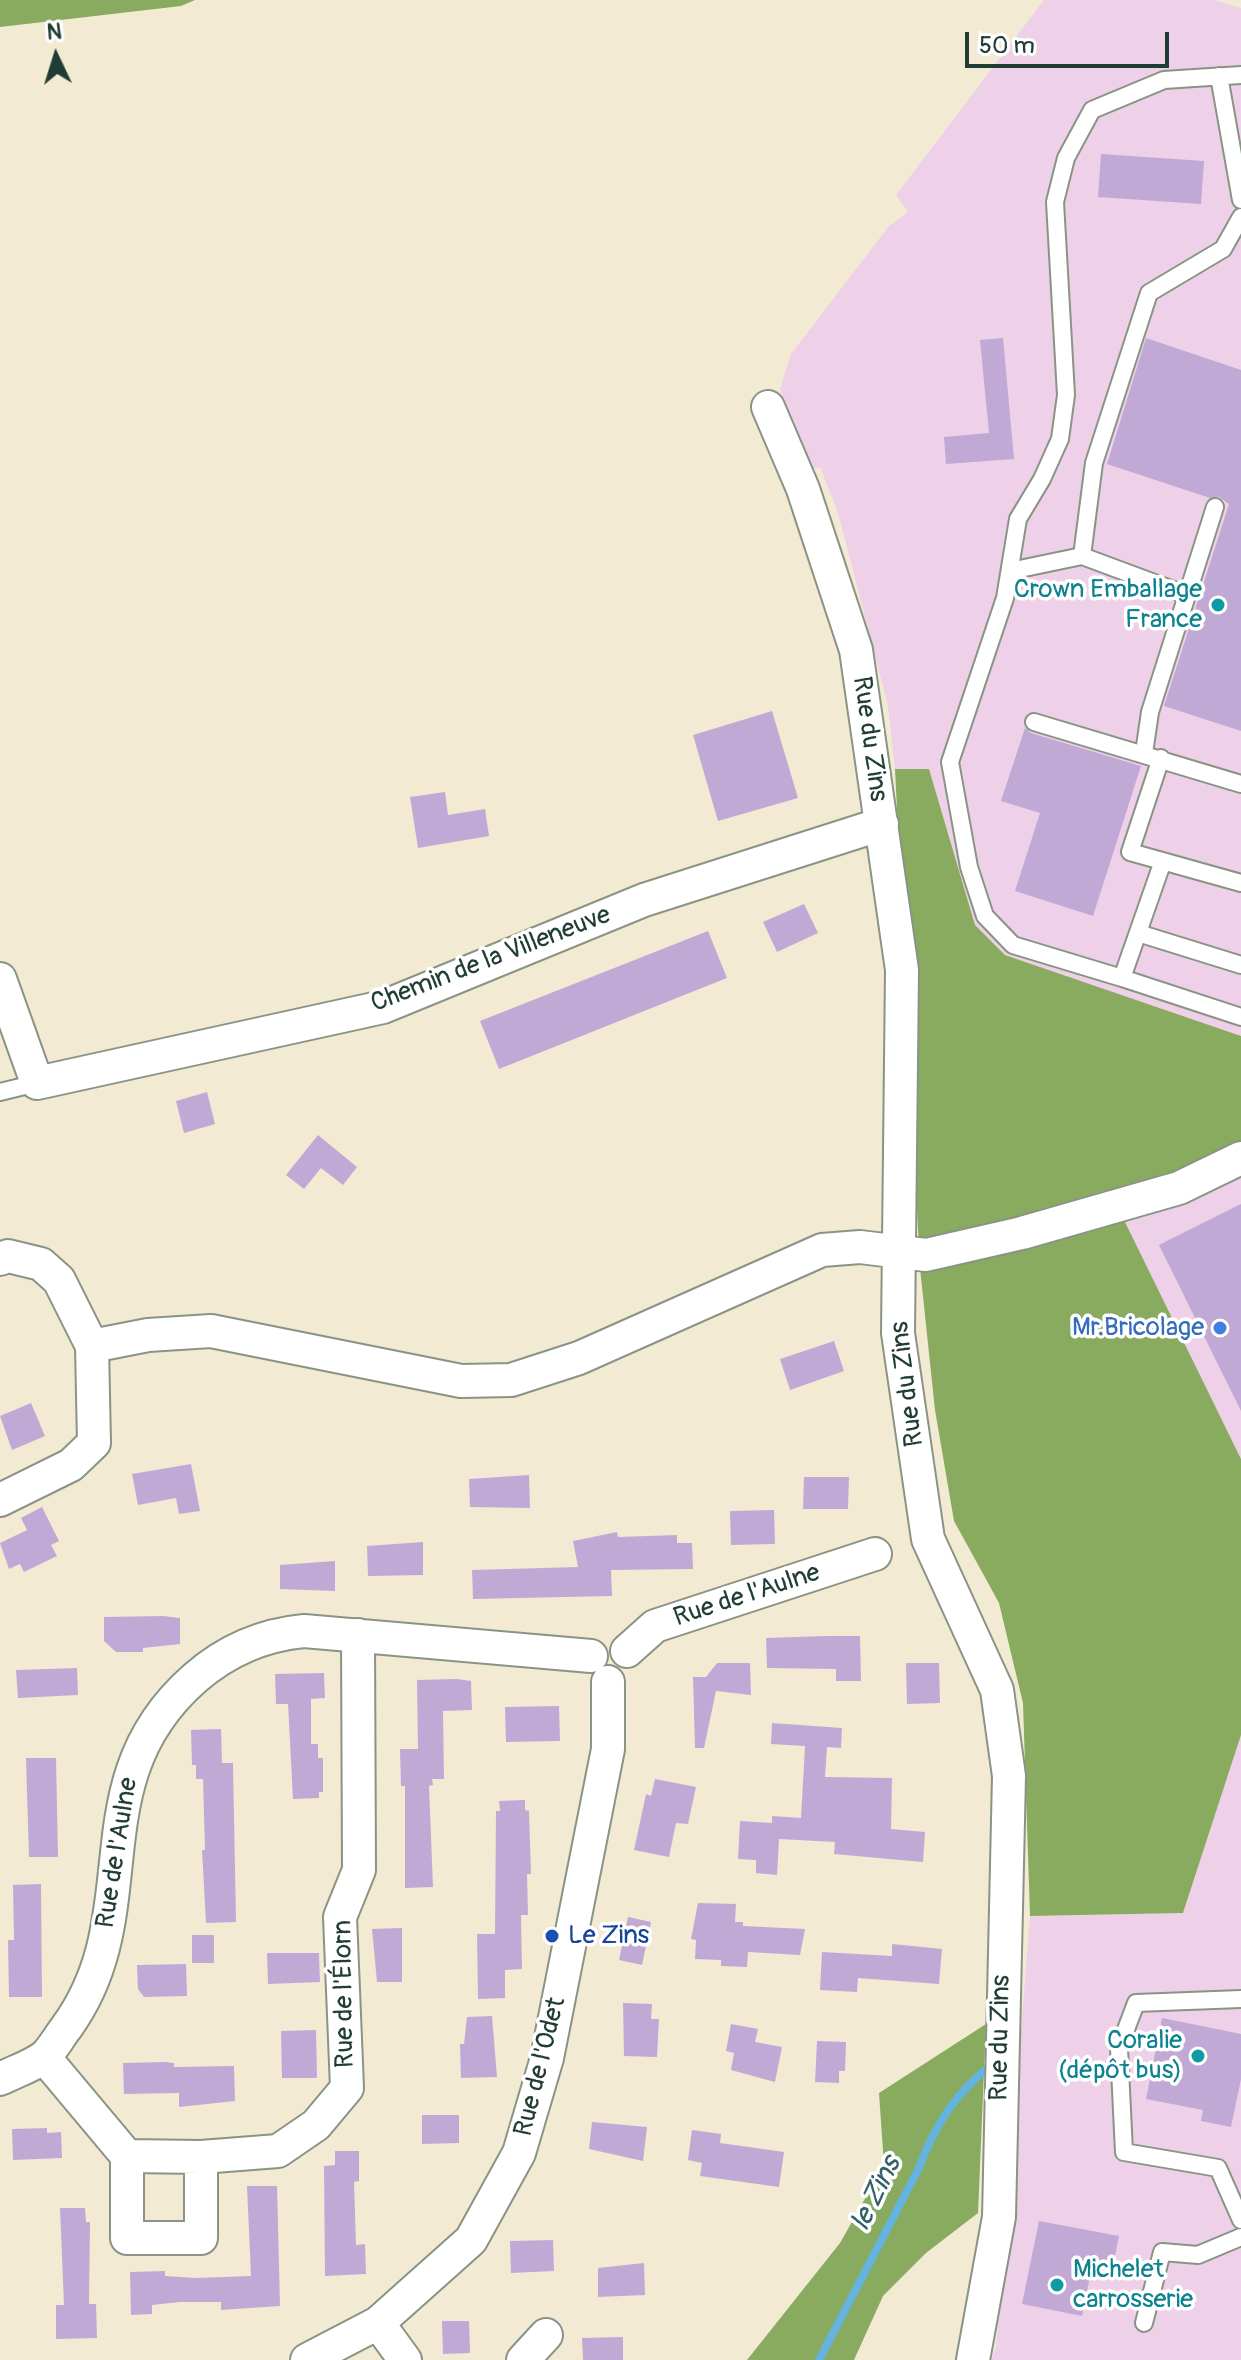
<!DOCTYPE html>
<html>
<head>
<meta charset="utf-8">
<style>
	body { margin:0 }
	#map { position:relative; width:1241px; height:2360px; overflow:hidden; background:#f3ead3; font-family:Pangolin,sans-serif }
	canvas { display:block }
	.north { position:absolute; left:16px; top:16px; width:80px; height:80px; -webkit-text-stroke:6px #fff; paint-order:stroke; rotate:356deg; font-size:22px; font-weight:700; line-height:32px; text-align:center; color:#1f3d34 }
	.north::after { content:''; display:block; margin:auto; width:28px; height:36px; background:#1f3d34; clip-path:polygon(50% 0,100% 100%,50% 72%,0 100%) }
	.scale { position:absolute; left:965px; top:32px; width:204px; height:36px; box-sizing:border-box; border:4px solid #1f3d34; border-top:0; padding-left:10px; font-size:24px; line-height:28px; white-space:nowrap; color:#1f3d34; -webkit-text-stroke:6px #fff; paint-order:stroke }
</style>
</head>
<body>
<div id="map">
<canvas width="1241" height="2360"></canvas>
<div class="north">N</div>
<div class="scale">50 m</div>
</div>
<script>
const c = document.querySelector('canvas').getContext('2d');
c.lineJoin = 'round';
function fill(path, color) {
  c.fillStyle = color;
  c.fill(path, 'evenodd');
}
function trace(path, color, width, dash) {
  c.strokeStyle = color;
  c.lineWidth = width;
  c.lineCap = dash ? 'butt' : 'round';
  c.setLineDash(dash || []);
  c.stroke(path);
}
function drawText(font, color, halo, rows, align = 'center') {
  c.font = font + ' Pangolin,sans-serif';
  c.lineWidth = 7;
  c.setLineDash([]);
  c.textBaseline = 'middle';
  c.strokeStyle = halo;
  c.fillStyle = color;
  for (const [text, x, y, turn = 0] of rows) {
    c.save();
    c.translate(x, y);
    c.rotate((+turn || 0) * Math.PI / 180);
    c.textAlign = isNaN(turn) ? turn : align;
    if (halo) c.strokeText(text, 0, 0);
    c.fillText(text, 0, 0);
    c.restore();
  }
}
fill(new Path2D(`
	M 1044,0 L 1214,0 L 1241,8 L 1241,1036 L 1005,955 L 975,925 L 929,769 L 895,769 L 888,706 L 838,513 L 820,467 L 807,470 L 780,389 L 791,354 L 889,226 L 908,212 L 896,195 Z
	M 1241,1174 L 1241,1459 L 1122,1218 Z
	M 1241,1735 L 1241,2360 L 991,2360 L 996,2347 L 1030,1916 L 1183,1913 Z`), '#eed0e8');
fill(new Path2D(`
	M 0,0 L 195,0 L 181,6 L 0,27 Z
	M 895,769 L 929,769 L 975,925 L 1005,955 L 1241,1036 L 1241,1174 L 1123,1218 L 1241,1459 L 1241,1735 L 1183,1913 L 1030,1916 L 1023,1703 L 999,1603 L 954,1521 L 935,1410 L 920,1268 Z
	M 986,2024 L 978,2213 L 926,2253 L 883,2296 L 854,2360 L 747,2360 L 840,2243 L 884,2165 L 879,2093 Z`), '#88ab60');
trace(new Path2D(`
	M 819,2360 L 919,2168 C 935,2124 957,2091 994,2063`), '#65b3df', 8);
fill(new Path2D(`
	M 1101,154 L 1204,161 L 1201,204 L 1098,197 Z
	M 1003,338 L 1014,459 L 946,464 L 944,437 L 989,433 L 980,340 Z
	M 1146,338 L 1241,370 L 1241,731 L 1164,706 L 1229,504 L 1219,497 L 1210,498 L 1107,464 Z
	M 772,711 L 798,798 L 718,821 L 693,735 Z
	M 1025,728 L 1031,733 L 1141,766 L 1093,916 L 1015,891 L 1040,813 L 1001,801 Z
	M 445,792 L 448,815 L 485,809 L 489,836 L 418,848 L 410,797 Z
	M 804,904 L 818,933 L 777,952 L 763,922 Z
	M 708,931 L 727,978 L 499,1069 L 480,1021 Z
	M 207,1092 L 215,1124 L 184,1133 L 176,1101 Z
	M 318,1135 L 357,1167 L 343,1185 L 321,1168 L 304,1189 L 286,1175 Z
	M 1241,1204 L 1241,1411 L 1159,1245 Z
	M 834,1341 L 844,1371 L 790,1390 L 780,1359 Z
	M 31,1403 L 45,1436 L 12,1450 L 0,1416 Z
	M 191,1464 L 200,1511 L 179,1514 L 176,1498 L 138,1505 L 132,1474 Z
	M 529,1475 L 530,1508 L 470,1507 L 469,1479 Z
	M 804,1477 L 849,1477 L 848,1509 L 803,1509 Z
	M 42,1507 L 59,1541 L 51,1545 L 57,1556 L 24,1572 L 20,1564 L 9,1569 L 0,1543 L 27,1530 L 21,1518 Z
	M 774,1510 L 775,1544 L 731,1545 L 730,1511 Z
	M 617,1532 L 618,1537 L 677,1535 L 677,1543 L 692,1543 L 693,1569 L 611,1570 L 612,1596 L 473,1599 L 472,1570 L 578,1567 L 573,1541 Z
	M 423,1542 L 423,1575 L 368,1576 L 367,1546 Z
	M 335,1561 L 335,1591 L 280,1589 L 280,1565 Z
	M 163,1616 L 180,1618 L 180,1644 L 143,1648 L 143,1652 L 116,1652 L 104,1641 L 104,1617 Z
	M 826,1636 L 860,1636 L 861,1681 L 836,1681 L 836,1669 L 767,1668 L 766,1638 Z
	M 717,1663 L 750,1663 L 751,1695 L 716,1691 L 704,1748 L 695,1748 L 693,1677 L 706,1677 Z
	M 906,1663 L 939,1663 L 940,1703 L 907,1704 Z
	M 77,1668 L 78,1695 L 18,1698 L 16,1670 Z
	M 324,1673 L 325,1698 L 311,1699 L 311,1744 L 318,1744 L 318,1758 L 323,1758 L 323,1792 L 319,1792 L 319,1798 L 293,1799 L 288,1704 L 276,1704 L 275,1674 Z
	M 457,1679 L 471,1681 L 472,1710 L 443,1711 L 444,1779 L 432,1779 L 433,1785 L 429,1786 L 433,1887 L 405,1888 L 405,1786 L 401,1786 L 400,1749 L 418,1749 L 417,1680 Z
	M 559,1706 L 560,1741 L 506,1742 L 505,1707 Z
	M 772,1723 L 842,1728 L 841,1748 L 827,1747 L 825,1777 L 892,1778 L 891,1829 L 925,1832 L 923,1862 L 834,1854 L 835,1842 L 779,1839 L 777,1875 L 756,1873 L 756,1860 L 738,1859 L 740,1821 L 772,1823 L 772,1816 L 801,1818 L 805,1746 L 771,1744 Z
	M 221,1729 L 222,1763 L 233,1763 L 236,1922 L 206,1923 L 202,1850 L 205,1850 L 203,1779 L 196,1779 L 196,1765 L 192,1765 L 191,1730 Z
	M 26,1758 L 56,1758 L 58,1857 L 29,1857 Z
	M 655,1779 L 696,1787 L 688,1824 L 676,1823 L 669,1857 L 634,1850 L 646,1794 L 651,1796 Z
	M 525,1800 L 525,1810 L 529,1811 L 531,1874 L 527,1874 L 528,1915 L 521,1915 L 522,1969 L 505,1970 L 505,1998 L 478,1999 L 477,1934 L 495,1934 L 496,1811 L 500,1811 L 499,1801 Z
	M 41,1884 L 42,1997 L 9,1997 L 8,1940 L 14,1940 L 13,1885 Z
	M 698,1903 L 736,1904 L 735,1922 L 743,1922 L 743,1926 L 805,1929 L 800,1955 L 748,1952 L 747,1967 L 721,1966 L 721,1960 L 695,1959 L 696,1940 L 691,1939 Z
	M 628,1917 L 651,1922 L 642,1965 L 619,1960 Z
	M 402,1928 L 402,1982 L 377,1982 L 372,1929 Z
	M 192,1935 L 214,1935 L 214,1963 L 192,1963 Z
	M 892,1944 L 942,1949 L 939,1984 L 858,1978 L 857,1992 L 820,1990 L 822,1952 L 892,1956 Z
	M 267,1953 L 319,1953 L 320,1982 L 268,1984 Z
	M 186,1964 L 187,1996 L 144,1997 L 138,1989 L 137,1965 Z
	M 623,2003 L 652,2004 L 651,2019 L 659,2019 L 657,2057 L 624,2056 Z
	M 492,2016 L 497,2077 L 461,2078 L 460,2044 L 464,2044 L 467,2017 Z
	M 1162,2018 L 1241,2034 L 1241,2079 L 1231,2127 L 1201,2121 L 1203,2110 L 1146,2099 Z
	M 731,2024 L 758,2029 L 755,2042 L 782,2047 L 775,2082 L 731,2070 L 734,2053 L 726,2051 Z
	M 316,2030 L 317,2078 L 282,2078 L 281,2031 Z
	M 817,2041 L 846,2042 L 845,2071 L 839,2071 L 839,2083 L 815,2082 Z
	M 165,2062 L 174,2063 L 174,2067 L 234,2066 L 235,2101 L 179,2107 L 179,2093 L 124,2094 L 123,2063 Z
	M 422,2115 L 459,2115 L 459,2143 L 422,2144 Z
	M 592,2122 L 647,2127 L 643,2161 L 589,2149 Z
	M 47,2128 L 47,2133 L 61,2132 L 62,2158 L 13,2160 L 12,2129 Z
	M 692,2130 L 721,2134 L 720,2143 L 784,2152 L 779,2187 L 700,2176 L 702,2163 L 688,2160 Z
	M 335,2151 L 359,2151 L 359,2181 L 354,2182 L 356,2245 L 365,2244 L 366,2274 L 325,2276 L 324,2166 L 335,2165 Z
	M 247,2186 L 277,2186 L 280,2306 L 221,2310 L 221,2302 L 180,2302 L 152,2305 L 152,2314 L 131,2315 L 130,2272 L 165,2271 L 165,2276 L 196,2278 L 251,2276 Z
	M 60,2208 L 85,2208 L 86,2222 L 90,2222 L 89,2304 L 96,2304 L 97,2338 L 56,2339 L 56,2305 L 64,2305 Z
	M 1039,2221 L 1119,2236 L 1113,2266 L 1093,2262 L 1082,2316 L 1022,2304 Z
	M 553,2240 L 554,2271 L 511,2273 L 510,2241 Z
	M 644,2263 L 645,2295 L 598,2297 L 598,2268 Z
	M 442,2321 L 469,2321 L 470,2353 L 443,2354 Z
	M 623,2337 L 623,2360 L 583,2360 L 582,2338 Z`), '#c1a9d6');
const lane = new Path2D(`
	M 1219,76 L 1241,200
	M 1082,556 L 1187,595
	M 1010,571 L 1082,556 L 1094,463 L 1149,293 L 1223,249 L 1241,217
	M 1034,722 L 1241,784
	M 1144,753 L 1150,712 L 1215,507
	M 1161,758 L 1130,852 L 1241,883
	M 1163,861 L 1122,978 L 1241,1017
	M 1138,933 L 1241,965
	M 1122,978 L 1013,945 L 985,916 L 969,867 L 950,762 L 1005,598 L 1018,519 L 1042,479 L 1060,439 L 1066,395 L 1055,202 L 1066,158 L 1092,110 L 1164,80 L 1241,75
	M 0,1092 L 37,1083
	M 1241,1999 L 1136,2003 L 1119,2048 L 1124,2152 L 1218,2168 L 1241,2220
	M 1144,2323 L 1162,2252 L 1198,2255 L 1241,2237`);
const street = new Path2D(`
	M 768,407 L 803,489 L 856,650 L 902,970 L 898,1333 L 928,1539 L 997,1690 L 1009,1776 L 999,2217 L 973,2360
	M 0,979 L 37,1083 L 383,1007 L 644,900 L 882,824
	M 0,1259 L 8,1256 L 41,1264 L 59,1280 L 92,1346 L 94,1443 L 71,1465 L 0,1500
	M 92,1346 L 148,1335 L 211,1331 L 461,1381 L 511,1380 L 579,1358 L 822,1250 L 860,1247 L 926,1255 L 1022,1233 L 1179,1188 L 1241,1158
	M 627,1651 L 655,1626 L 875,1554
	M 44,2057 L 127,2156 L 127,2238 L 201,2238 L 201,2157
	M 0,2079 C 14,2072 32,2066 44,2057 C 52,2050 59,2037 66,2028 C 151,1912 75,1783 195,1678 C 227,1650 262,1635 304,1631 L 591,1656
	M 127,2156 L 201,2157 L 278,2151 L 316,2125 L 347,2088 L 340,1917 L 359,1870 L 358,1635
	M 378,2323 L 405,2360
	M 307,2360 L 378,2323 L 471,2240 L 519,2153 L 547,2058 L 608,1749 L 608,1682
	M 523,2360 L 546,2335`);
trace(lane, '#899484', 20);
trace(street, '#899484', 36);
trace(lane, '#fff', 16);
trace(street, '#fff', 32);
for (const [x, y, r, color] of [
	[1218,605,8,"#0f9aa8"],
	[1220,1328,8,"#3f7fe0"],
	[552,1936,8,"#1a4fb4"],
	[1198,2056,8,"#0f9aa8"],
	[1057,2285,8,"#0f9aa8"]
]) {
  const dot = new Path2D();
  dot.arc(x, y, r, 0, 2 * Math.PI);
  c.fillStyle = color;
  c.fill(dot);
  trace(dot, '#fff', 3);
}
drawText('26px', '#0d838f', '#fff', [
	["Crown Emballage",1202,590],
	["France",1202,620],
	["Coralie",1182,2041],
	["(dépôt bus)",1182,2071],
	["Michelet",1073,2270,"left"],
	["carrosserie",1073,2300,"left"]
], 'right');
drawText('26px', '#1f3d34', '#fff', [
	["Rue du Zins",869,739,82],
	["Chemin de la Villeneuve",491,960,-21],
	["Rue du Zins",908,1384,-97],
	["Rue de l'Aulne",747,1596,-18],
	["Rue de l'Aulne",118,1853,-81],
	["Rue de l'Élorn",345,1994,-91],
	["Rue du Zins",1001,2038,-89],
	["Rue de l'Odet",541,2067,-76]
]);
drawText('26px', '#366cbe', '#fff', [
	["Mr.Bricolage",1204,1328]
], 'right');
drawText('26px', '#164399', '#fff', [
	["Le Zins",568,1936]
], 'left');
drawText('italic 28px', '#346067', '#fff', [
	["le Zins",877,2194,-64]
]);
</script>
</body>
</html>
